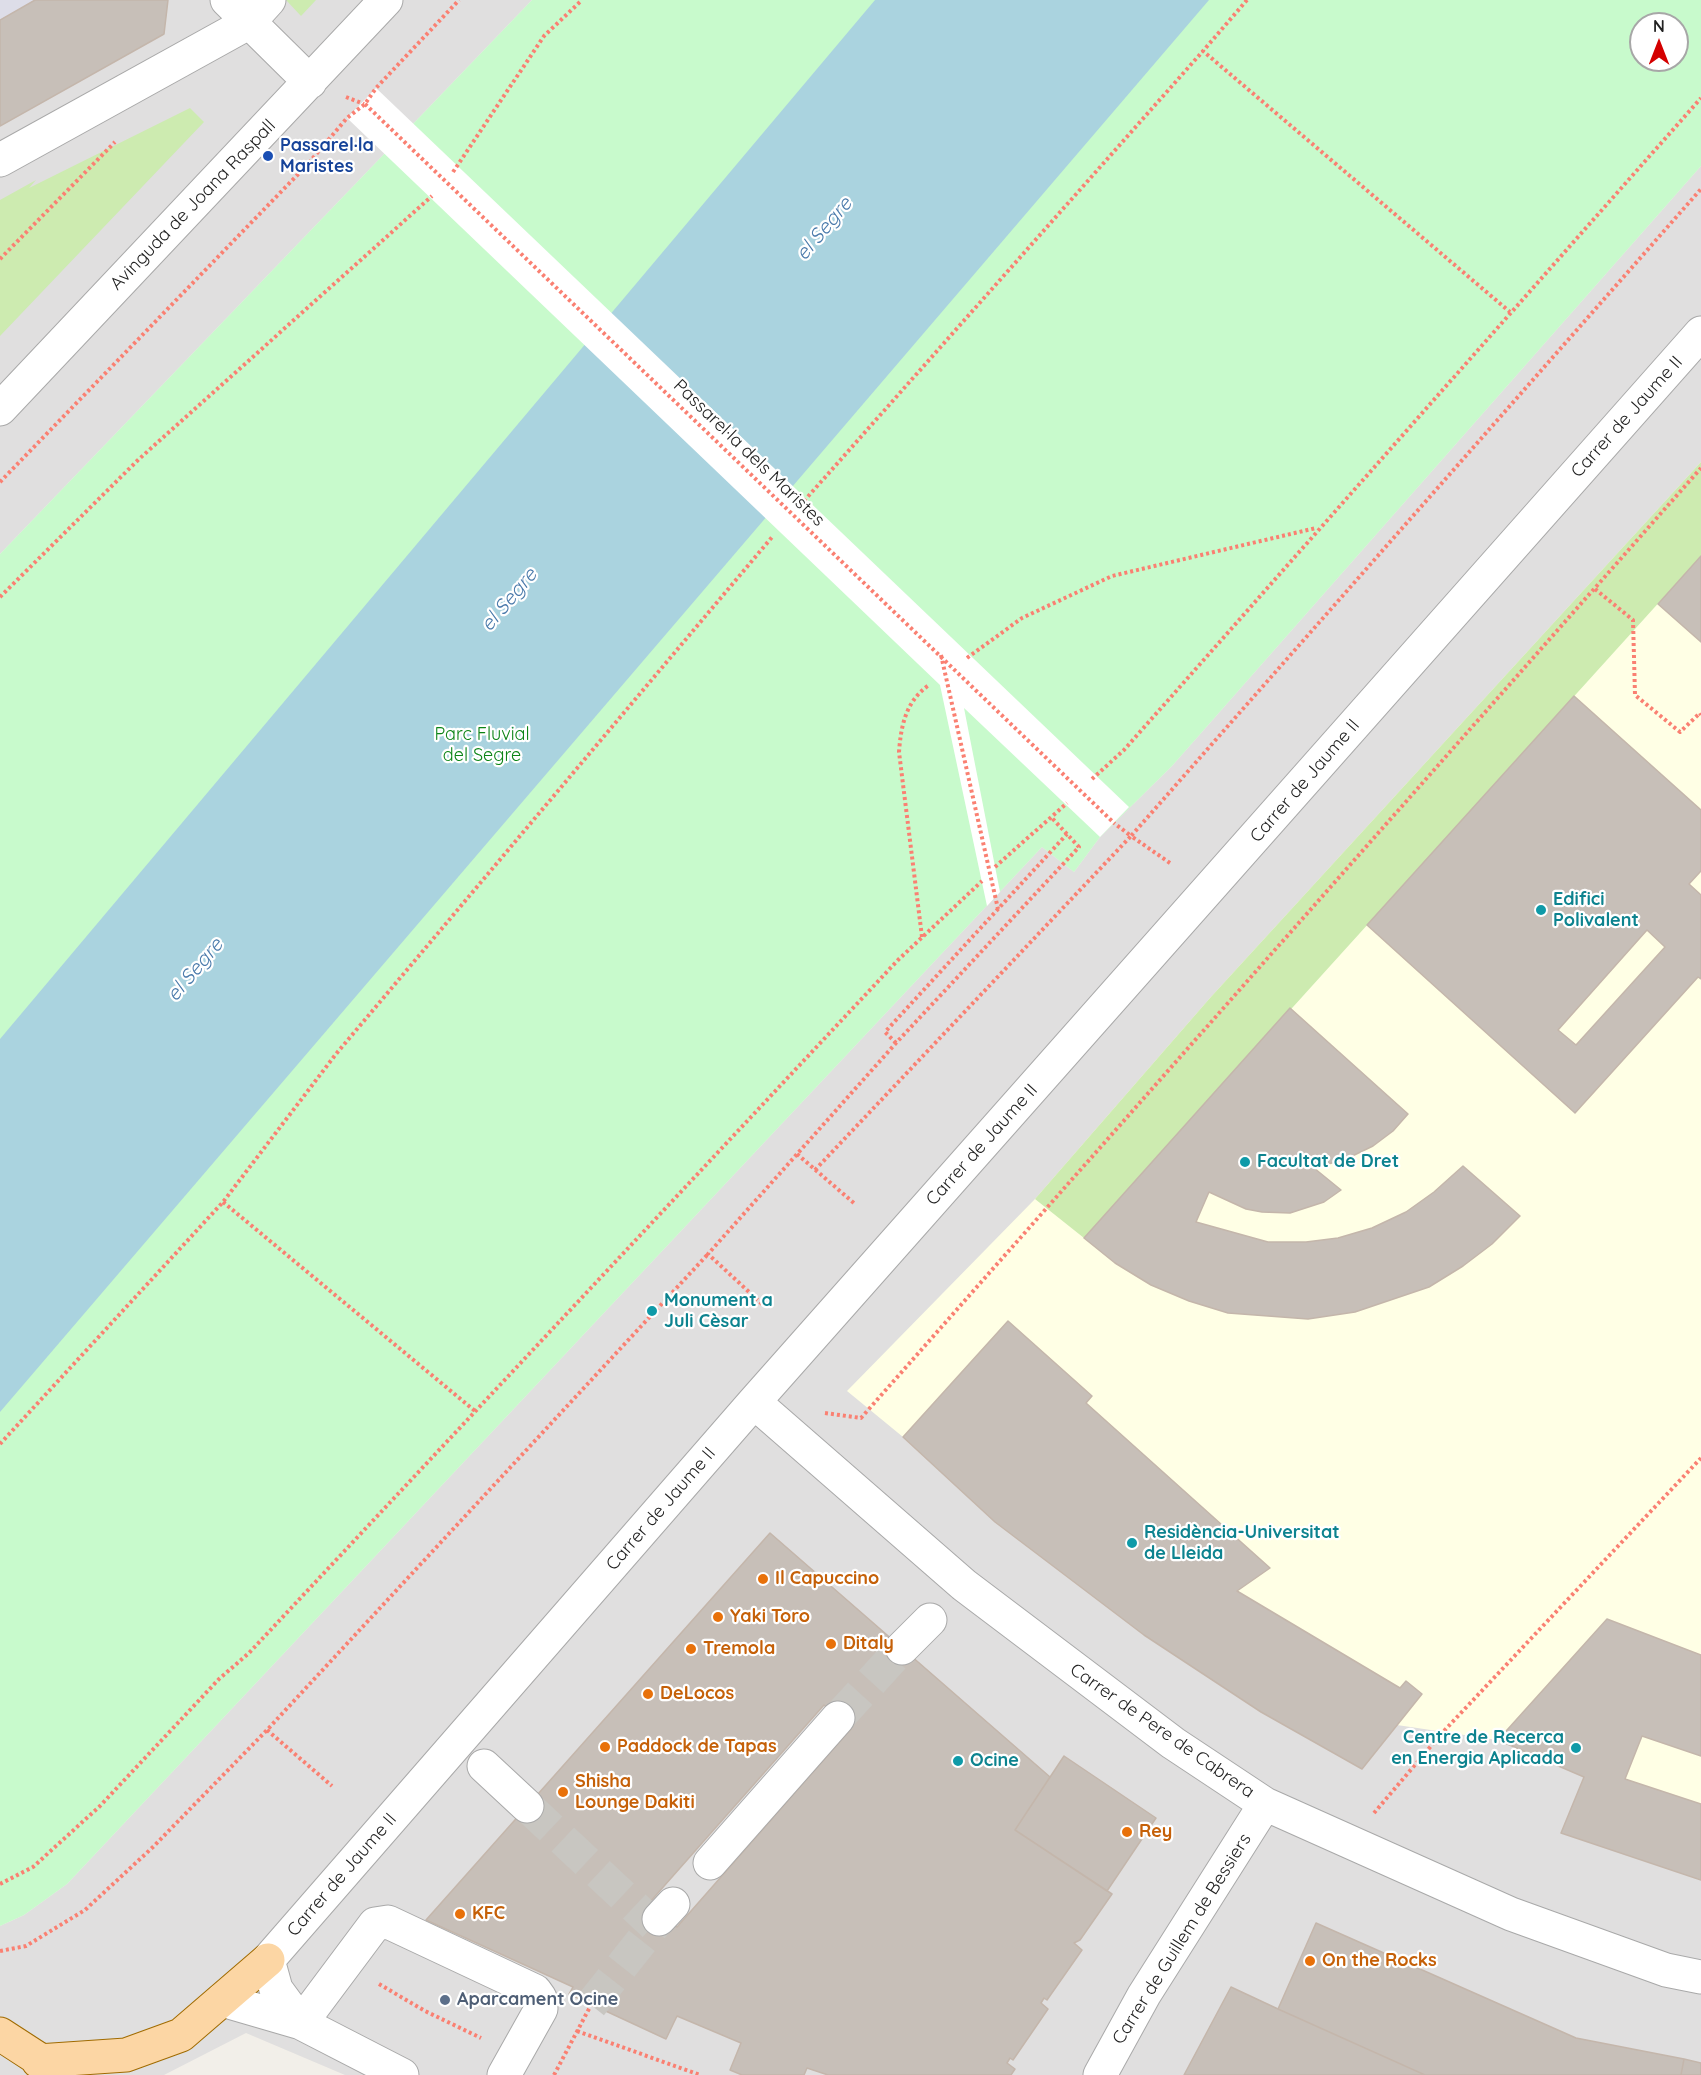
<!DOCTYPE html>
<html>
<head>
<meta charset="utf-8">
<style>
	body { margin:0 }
	#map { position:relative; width:1701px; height:2075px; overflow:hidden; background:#f2efe9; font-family:Quicksand,sans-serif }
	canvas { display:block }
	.north { position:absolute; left:1629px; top:12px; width:60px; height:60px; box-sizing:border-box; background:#fff; border:2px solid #a7a7a7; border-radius:50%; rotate:0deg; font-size:16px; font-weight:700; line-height:24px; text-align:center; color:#222 }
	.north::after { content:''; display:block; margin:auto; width:21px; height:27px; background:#d40000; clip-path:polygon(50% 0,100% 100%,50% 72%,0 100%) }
</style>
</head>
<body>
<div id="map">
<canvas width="1701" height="2075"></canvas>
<div class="north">N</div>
</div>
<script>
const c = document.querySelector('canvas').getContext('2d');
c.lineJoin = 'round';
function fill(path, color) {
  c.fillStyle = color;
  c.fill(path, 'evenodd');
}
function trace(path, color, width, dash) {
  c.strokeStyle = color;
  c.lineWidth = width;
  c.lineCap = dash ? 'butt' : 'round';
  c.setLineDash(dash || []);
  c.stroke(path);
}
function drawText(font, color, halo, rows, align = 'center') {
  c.font = font + ' Quicksand,sans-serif';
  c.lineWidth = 4.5;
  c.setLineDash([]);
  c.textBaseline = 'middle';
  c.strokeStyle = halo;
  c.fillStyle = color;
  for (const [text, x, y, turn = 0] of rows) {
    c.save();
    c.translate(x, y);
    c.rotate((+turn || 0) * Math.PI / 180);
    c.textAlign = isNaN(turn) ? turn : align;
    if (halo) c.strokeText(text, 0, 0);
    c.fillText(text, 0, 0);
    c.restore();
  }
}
fill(new Path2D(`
	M 0,0 L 532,0 L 0,554 Z
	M 1701,166 L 1701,2075 L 345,2075 L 246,2033 L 164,2075 L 0,2075 L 0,1926 L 24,1915 L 67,1884 L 1042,847 L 1074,872 L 1100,837 L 1172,766 Z`), '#e0dfdf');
fill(new Path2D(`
	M 1701,462 L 1701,1880 L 1561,1833 L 1584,1777 L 1498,1740 L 1397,1725 L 1362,1769 L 1261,1712 L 1144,1635 L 1049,1563 L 995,1522 L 903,1437 L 847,1391 L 1035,1199 L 1210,998 Z`), '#ffffe5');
fill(new Path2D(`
	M 286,0 L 316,0 L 301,16 Z
	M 190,108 L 204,122 L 0,336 L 0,200 L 36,180 L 29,188 Z
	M 1701,462 L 1701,556 L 1084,1238 L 1035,1199 L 1210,998 Z`), '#cdebb0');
fill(new Path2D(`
	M 532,0 L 1701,0 L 1701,166 L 1172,766 L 1100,837 L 1074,872 L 1042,847 L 67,1884 L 24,1915 L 0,1926 L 0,554 ZM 1641,24 L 1677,24 L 1677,60 L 1641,60 Z`), '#c8facc');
fill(new Path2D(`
	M 0,0 L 35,0 L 0,20 Z`), '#dddde8');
fill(new Path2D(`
	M 875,0 L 1209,0 L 0,1412 L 0,1039 Z`), '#aad3df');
fill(new Path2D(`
	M 376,88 L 1129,807 L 1100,837 L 964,708 L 1000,892 L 987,906 L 940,685 L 347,118 Z`), '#fff');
const building = new Path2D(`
	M 35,0 L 168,0 L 164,34 L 0,126 L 0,20 Z
	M 1701,556 L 1701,642 L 1658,604 Z
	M 1574,696 L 1701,810 L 1701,871 L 1689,884 L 1701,895 L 1701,979 L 1698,977 L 1575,1113 L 1367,925 ZM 1647,930 L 1665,947 L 1576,1045 L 1558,1030 Z
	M 1290,1008 L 1408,1114 L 1393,1131 L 1373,1146 L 1346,1159 L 1314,1168 L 1341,1190 L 1324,1202 L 1290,1213 L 1262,1212 L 1246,1209 L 1209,1192 L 1196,1222 L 1268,1242 L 1306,1242 L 1338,1238 L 1372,1228 L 1406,1212 L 1434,1192 L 1463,1166 L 1520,1216 L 1492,1244 L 1463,1266 L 1429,1287 L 1355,1312 L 1308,1319 L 1228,1313 L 1189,1301 L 1151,1285 L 1115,1263 L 1084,1238 Z
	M 1008,1321 L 1092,1396 L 1086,1403 L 1270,1568 L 1237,1591 L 1400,1688 L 1406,1681 L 1422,1694 L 1362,1769 L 1261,1712 L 1144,1635 L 995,1522 L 903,1437 Z
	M 770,1533 L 1050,1777 L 1015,1830 L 1112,1894 L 1080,1940 L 1074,1943 L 1082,1950 L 1047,2000 L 1044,1998 L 1041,2003 L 1048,2009 L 1013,2060 L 1010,2058 L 1007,2063 L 1015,2069 L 1011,2075 L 828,2075 L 807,2068 L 804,2075 L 742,2075 L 730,2070 L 741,2043 L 677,2016 L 666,2039 L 569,1994 L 573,1987 L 426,1920 ZM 824,1705 L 851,1729 L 677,1927 L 642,1911 Z
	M 1607,1619 L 1701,1655 L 1701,1756 L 1642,1736 L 1625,1779 L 1701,1804 L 1701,1880 L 1561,1833 L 1584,1777 L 1498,1740 Z
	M 1064,1756 L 1156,1818 L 1107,1891 L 1015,1830 Z
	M 1316,1923 L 1576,2038 L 1684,2059 L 1681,2075 L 1425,2075 L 1278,2009 Z
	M 1231,1987 L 1278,2009 L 1425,2075 L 1184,2075 Z
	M 1684,2059 L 1701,2063 L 1701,2075 L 1681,2075 Z`);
fill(building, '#c7bfb8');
trace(building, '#c4b6ab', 1.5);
trace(new Path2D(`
	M 838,1718 L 902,1648
	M 527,1806 L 654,1925
	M 591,2005 L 659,1919`), '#c8c6c1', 33, [33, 16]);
const minor = new Path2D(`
	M 227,0 L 310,82
	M 0,160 L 248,23 L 269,0
	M 0,409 L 386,0
	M 754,1402 L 964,1585 L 1173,1743 L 1265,1804 L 1511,1914 L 1666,1970 L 1701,1977
	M 902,1648 L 930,1620
	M 484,1766 L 527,1806
	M 710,1863 L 838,1718
	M 659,1919 L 673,1904
	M 222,2000 L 301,2023 L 402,2075
	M 301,2023 L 276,1989 L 268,1960 L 754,1402 L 1701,333
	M 301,2023 L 375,1924 L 388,1922 L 535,1991 L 540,1998 L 541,2009 L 504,2075
	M 1100,2075 L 1144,1995 L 1265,1804`);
const major = new Path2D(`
	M 0,2034 L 57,2071
	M 38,2061 L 126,2055 L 181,2035 L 268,1960`);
trace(minor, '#a9a9a9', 35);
trace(major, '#a06b00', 35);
trace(new Path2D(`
	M 1247,0 L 1203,51 L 1510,312
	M 346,97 L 364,104
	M 453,172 L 544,36 L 582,0
	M 0,259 L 115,142
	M 0,482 L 307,165 L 347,118 L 365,104 L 376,88 L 459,0
	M 804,501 L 1203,51
	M 1595,589 L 1633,620 L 1635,695 L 1680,732 L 1700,713 L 1701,715
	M 0,597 L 138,460 L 432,196
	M 967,658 L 1022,618 L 1112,576 L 1316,528
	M 1092,779 L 1124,750 L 1701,98
	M 1170,863 L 1131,836 L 1701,189
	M 995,867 L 1067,803
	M 922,937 L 899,752 C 901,725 906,701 929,685
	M 896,1043 L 885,1032 L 1067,834
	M 797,1154 L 855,1204
	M 815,1170 L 1131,836 L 1114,823
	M 223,1202 L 475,1411
	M 762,1304 L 708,1254 L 896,1043 L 1079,847 L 1051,817
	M 825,1413 L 861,1418 L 1701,468
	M 0,1444 L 223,1202 L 336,1054 L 773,536
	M 267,1730 L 332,1786
	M 1374,1813 L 1443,1732 L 1701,1458
	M 0,1884 L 33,1867 L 100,1806 L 219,1679 L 249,1653 L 898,960 L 982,881
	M 0,1951 L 26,1946 L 85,1910 L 153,1847 L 267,1730 L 708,1254
	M 379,1984 L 425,2011 L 481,2038
	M 577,2031 L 700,2075
	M 554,2075 L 591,2005`), '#fa8072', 4, [3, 3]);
trace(minor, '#fff', 33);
trace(major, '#fcd6a4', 33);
trace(new Path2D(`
	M 365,104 L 1114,823
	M 941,655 L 998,909`), '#fa8072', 4, [3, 3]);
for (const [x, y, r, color] of [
	[268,156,6,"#1a4fb4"],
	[1541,910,6,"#0f9aa8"],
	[1245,1162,6,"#0f9aa8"],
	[652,1311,6,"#0f9aa8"],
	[1132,1543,6,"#0f9aa8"],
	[763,1579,6,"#e8710a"],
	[718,1617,6,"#e8710a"],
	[831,1644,6,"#e8710a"],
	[691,1649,6,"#e8710a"],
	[648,1694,6,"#e8710a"],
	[605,1747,6,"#e8710a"],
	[1576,1748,6,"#0f9aa8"],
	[958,1761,6,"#0f9aa8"],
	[563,1792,6,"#e8710a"],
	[1127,1832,6,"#e8710a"],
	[460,1914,6,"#e8710a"],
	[1310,1961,6,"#e8710a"],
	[445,2000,6,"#5c6f8a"]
]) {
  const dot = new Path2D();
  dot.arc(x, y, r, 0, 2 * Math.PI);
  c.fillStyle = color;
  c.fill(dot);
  trace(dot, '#fff', 2);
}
drawText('bold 18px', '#164399', '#fff', [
	["Passarel·la",280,146],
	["Maristes",280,167]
], 'left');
drawText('18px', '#222', '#fff', [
	["Avinguda de Joana Raspall",193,205,-46],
	["Carrer de Jaume II",1627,417,-48],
	["Passarel·la dels Maristes",749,453,44],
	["Carrer de Jaume II",1305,781,-49],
	["Carrer de Jaume II",982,1145,-48],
	["Carrer de Jaume II",661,1509,-49],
	["Carrer de Pere de Cabrera",1162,1731,35],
	["Carrer de Jaume II",342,1875,-49],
	["Carrer de Guillem de Bessiers",1182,1939,-58]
]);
drawText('18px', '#0c8416', '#fff', [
	["Parc Fluvial",482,735],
	["del Segre",482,756]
]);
drawText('bold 18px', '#0d838f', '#fff', [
	["Edifici",1553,900],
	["Polivalent",1553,921],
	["Facultat de Dret",1257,1162],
	["Monument a",664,1301],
	["Juli Cèsar",664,1322],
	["Residència-Universitat",1144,1533],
	["de Lleida",1144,1554],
	["Centre de Recerca",1564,1738,"right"],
	["en Energia Aplicada",1564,1759,"right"],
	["Ocine",970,1761]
], 'left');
drawText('bold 18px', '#c56008', '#fff', [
	["Il Capuccino",775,1579],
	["Yaki Toro",730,1617],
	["Ditaly",843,1644],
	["Tremola",703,1649],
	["DeLocos",660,1694],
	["Paddock de Tapas",617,1747],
	["Shisha",575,1782],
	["Lounge Dakiti",575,1803],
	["Rey",1139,1832],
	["KFC",472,1914],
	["On the Rocks",1322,1961]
], 'left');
drawText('bold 18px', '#4e5e75', '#fff', [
	["Aparcament Ocine",457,2000]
], 'left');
drawText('italic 20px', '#4a7aab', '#fff', [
	["el Segre",824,229,-50],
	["el Segre",509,600,-50],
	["el Segre",195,970,-50]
]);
</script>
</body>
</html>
